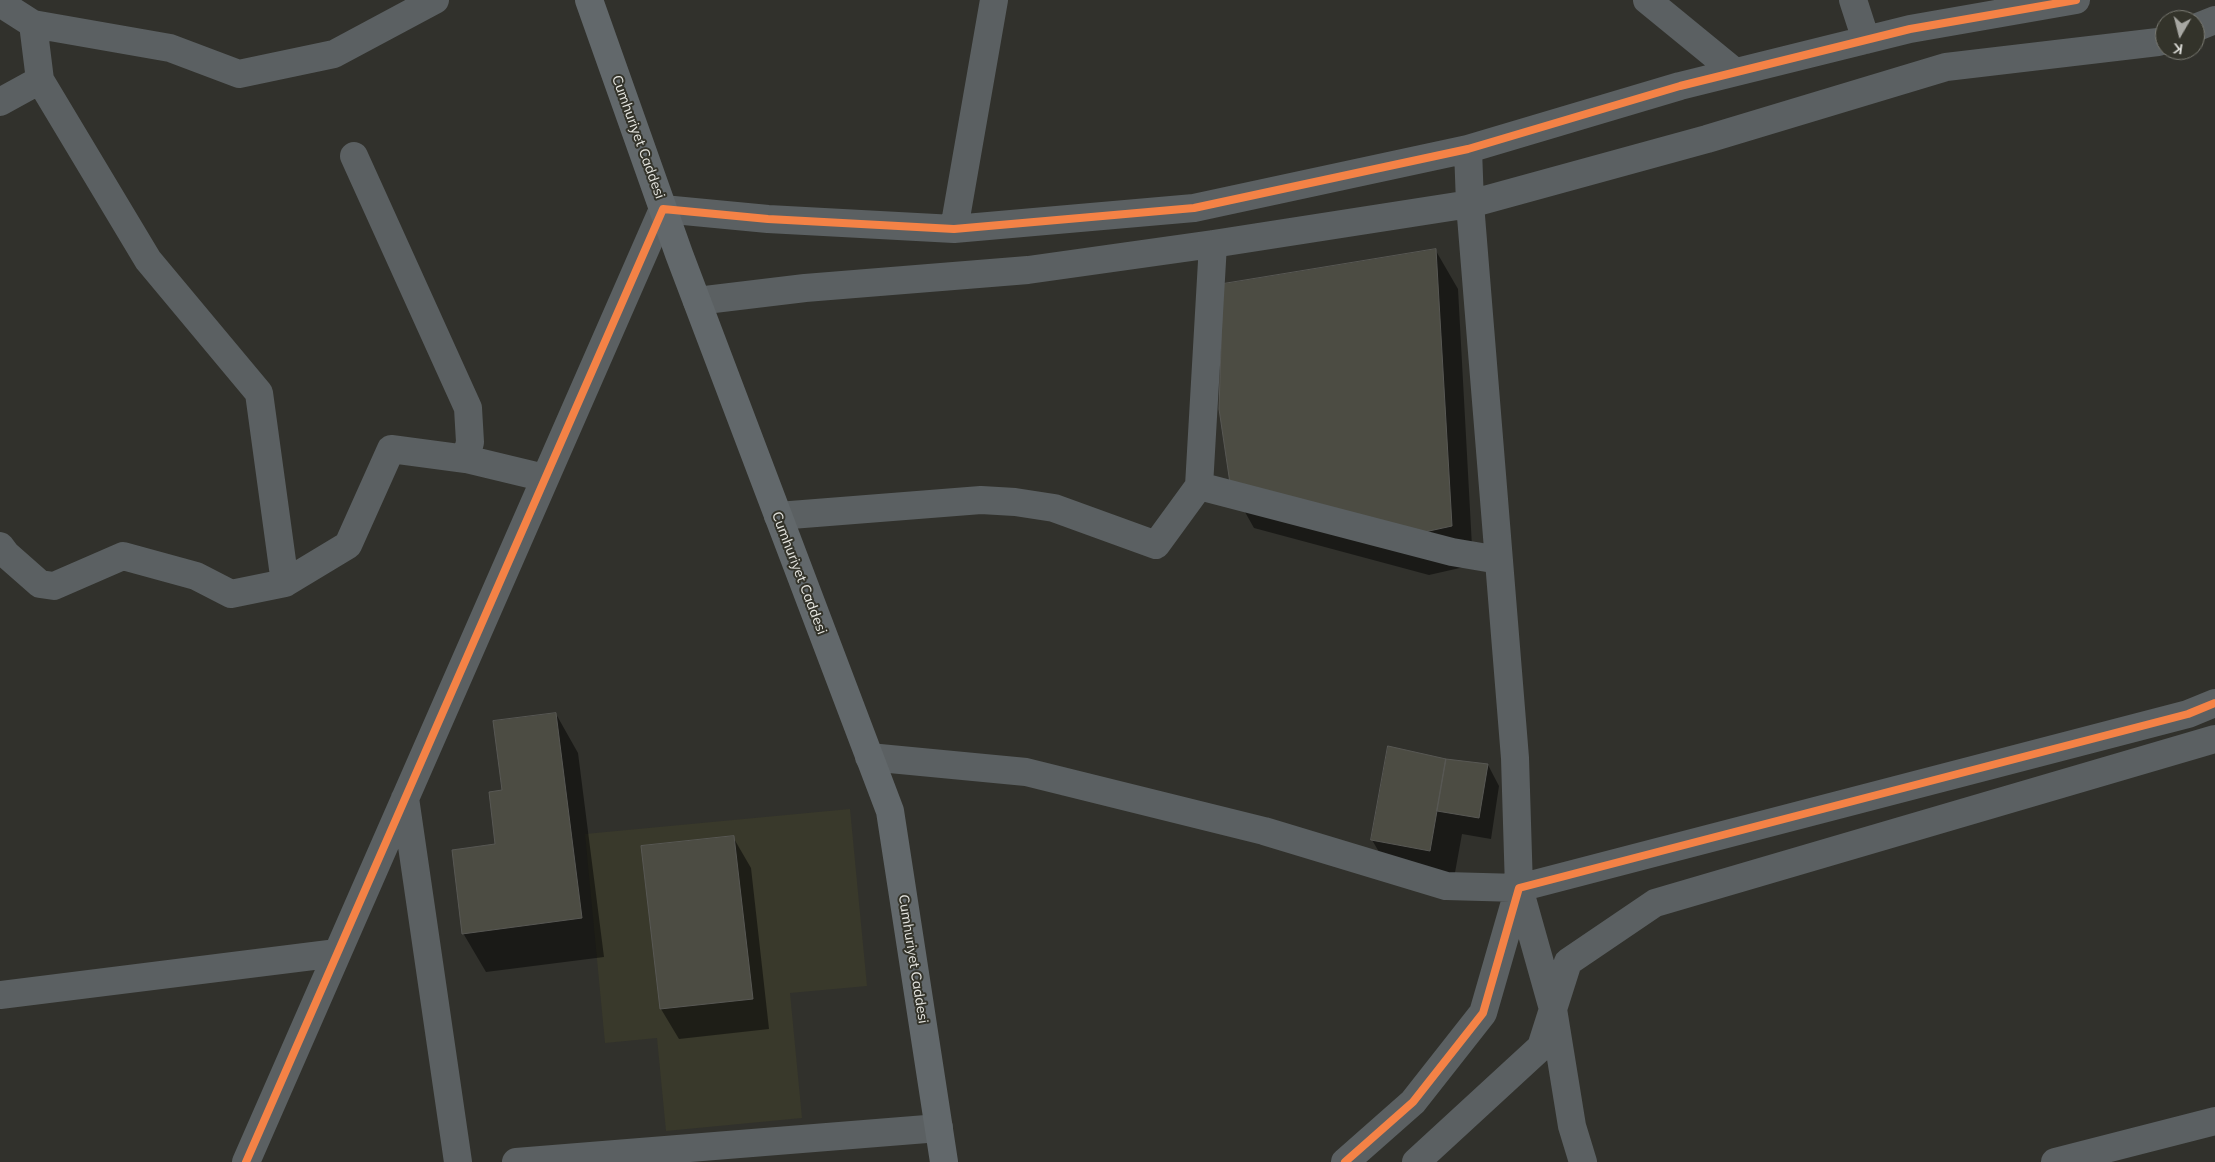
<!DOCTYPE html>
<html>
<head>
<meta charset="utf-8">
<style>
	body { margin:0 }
	#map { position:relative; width:2215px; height:1162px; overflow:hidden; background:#31312c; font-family:Mulish,sans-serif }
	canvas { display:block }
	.north { position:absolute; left:2155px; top:10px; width:50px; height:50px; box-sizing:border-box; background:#33332a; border:1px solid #7b7b73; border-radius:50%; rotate:188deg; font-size:14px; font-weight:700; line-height:20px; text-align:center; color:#e6e6e1 }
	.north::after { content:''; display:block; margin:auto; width:18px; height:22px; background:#a7a7a2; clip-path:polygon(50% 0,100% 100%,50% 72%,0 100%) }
</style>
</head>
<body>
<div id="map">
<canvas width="2215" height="1162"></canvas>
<div class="north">K</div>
</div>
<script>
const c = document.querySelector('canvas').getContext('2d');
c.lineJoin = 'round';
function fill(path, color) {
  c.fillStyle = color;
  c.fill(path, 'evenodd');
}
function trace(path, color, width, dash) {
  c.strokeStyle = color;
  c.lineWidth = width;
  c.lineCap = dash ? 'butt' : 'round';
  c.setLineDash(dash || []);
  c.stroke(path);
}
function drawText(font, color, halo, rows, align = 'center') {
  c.font = font + ' Mulish,sans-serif';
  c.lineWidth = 4;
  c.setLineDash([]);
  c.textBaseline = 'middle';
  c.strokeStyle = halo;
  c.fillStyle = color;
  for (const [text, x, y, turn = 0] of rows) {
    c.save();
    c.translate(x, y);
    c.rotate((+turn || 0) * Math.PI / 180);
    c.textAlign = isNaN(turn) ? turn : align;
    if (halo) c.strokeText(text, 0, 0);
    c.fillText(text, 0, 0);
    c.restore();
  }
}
fill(new Path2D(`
	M 850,809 L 867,986 L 790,993 L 802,1118 L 666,1131 L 657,1038 L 605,1043 L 585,834 Z`), '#39392b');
fill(new Path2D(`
	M 1436,251 L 1458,289 L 1473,565 L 1429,575 L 1254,528 L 1232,489 Z
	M 556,714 L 578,753 L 604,957 L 486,972 L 463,933 L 497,845 L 503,791 Z
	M 1446,760 L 1488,765 L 1499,786 L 1491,839 L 1462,834 L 1452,889 L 1395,879 L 1372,840 Z
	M 733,837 L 751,868 L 769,1029 L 679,1039 L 661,1009 L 643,847 Z`), '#0007');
const building = new Path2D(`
	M 1436,249 L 1452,526 L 1406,536 L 1231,490 L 1219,409 L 1223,284 Z
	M 556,713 L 582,918 L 462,934 L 452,850 L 495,844 L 489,792 L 502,790 L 493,721 Z
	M 1388,746 L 1446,759 L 1430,851 L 1371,840 Z
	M 1446,759 L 1488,764 L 1479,818 L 1437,811 Z
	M 734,836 L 753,999 L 660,1009 L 641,846 Z`);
fill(building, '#4c4c43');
trace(building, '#585854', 1);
trace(new Path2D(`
	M 1647,0 L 1735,72
	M 1853,0 L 1866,40
	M 0,3 L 33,24 L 170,48 L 239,74 L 334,54 L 435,0
	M 33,24 L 40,80 L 148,260 L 259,393 L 285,583
	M 2195,28 L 2215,20
	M 0,102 L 40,80
	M 1468,149 L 1470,204 L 1515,758 L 1519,888 L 1553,1009 L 1572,1126 L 1583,1162
	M 354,156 L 468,408 L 470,442 L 466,459
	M 954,229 L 994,0
	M 697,301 L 805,288 L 1028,270 L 1213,244 L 1470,204 L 1707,139 L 1946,67 L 2158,42 L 2165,40
	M 1199,486 L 1452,552 L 1499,560
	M 778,516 L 981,500 L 1015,502 L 1054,508 L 1156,545 L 1199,486 L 1213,244
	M 0,546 L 6,554 L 40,584 L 54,586 L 123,556 L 196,576 L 231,594 L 285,583 L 348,545 L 391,449 L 466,459 L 545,478
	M 869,757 L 1026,772 L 1264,831 L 1446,886 L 1519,888
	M 405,798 L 458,1162
	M 0,995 L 337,953
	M 246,1162 L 663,209 L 768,219 L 954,229 L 1194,208 L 1468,149 L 1680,86 L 1910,29 L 2076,0
	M 516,1162 L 939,1128
	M 1345,1162 L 1413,1102 L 1483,1013 L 1519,888 L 2188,714 L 2215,703
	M 1416,1162 L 1541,1047 L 1568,962 L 1655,903 L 2215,739
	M 2055,1162 L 2215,1121`), '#5b6062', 28);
trace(new Path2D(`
	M 589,0 L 679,254 L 890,811 L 944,1162`), '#62686b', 28);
trace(new Path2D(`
	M 246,1162 L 663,209 L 768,219 L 954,229 L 1194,208 L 1468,149 L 1680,86 L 1910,29 L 2076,0
	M 1345,1162 L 1413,1102 L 1483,1013 L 1519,888 L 2188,714 L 2215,703`), '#f48246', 8);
drawText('14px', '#e6e6e1', '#33332a', [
	["Cumhuriyet Caddesi",638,137,70],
	["Cumhuriyet Caddesi",799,573,69],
	["Cumhuriyet Caddesi",913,959,81]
]);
</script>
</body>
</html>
